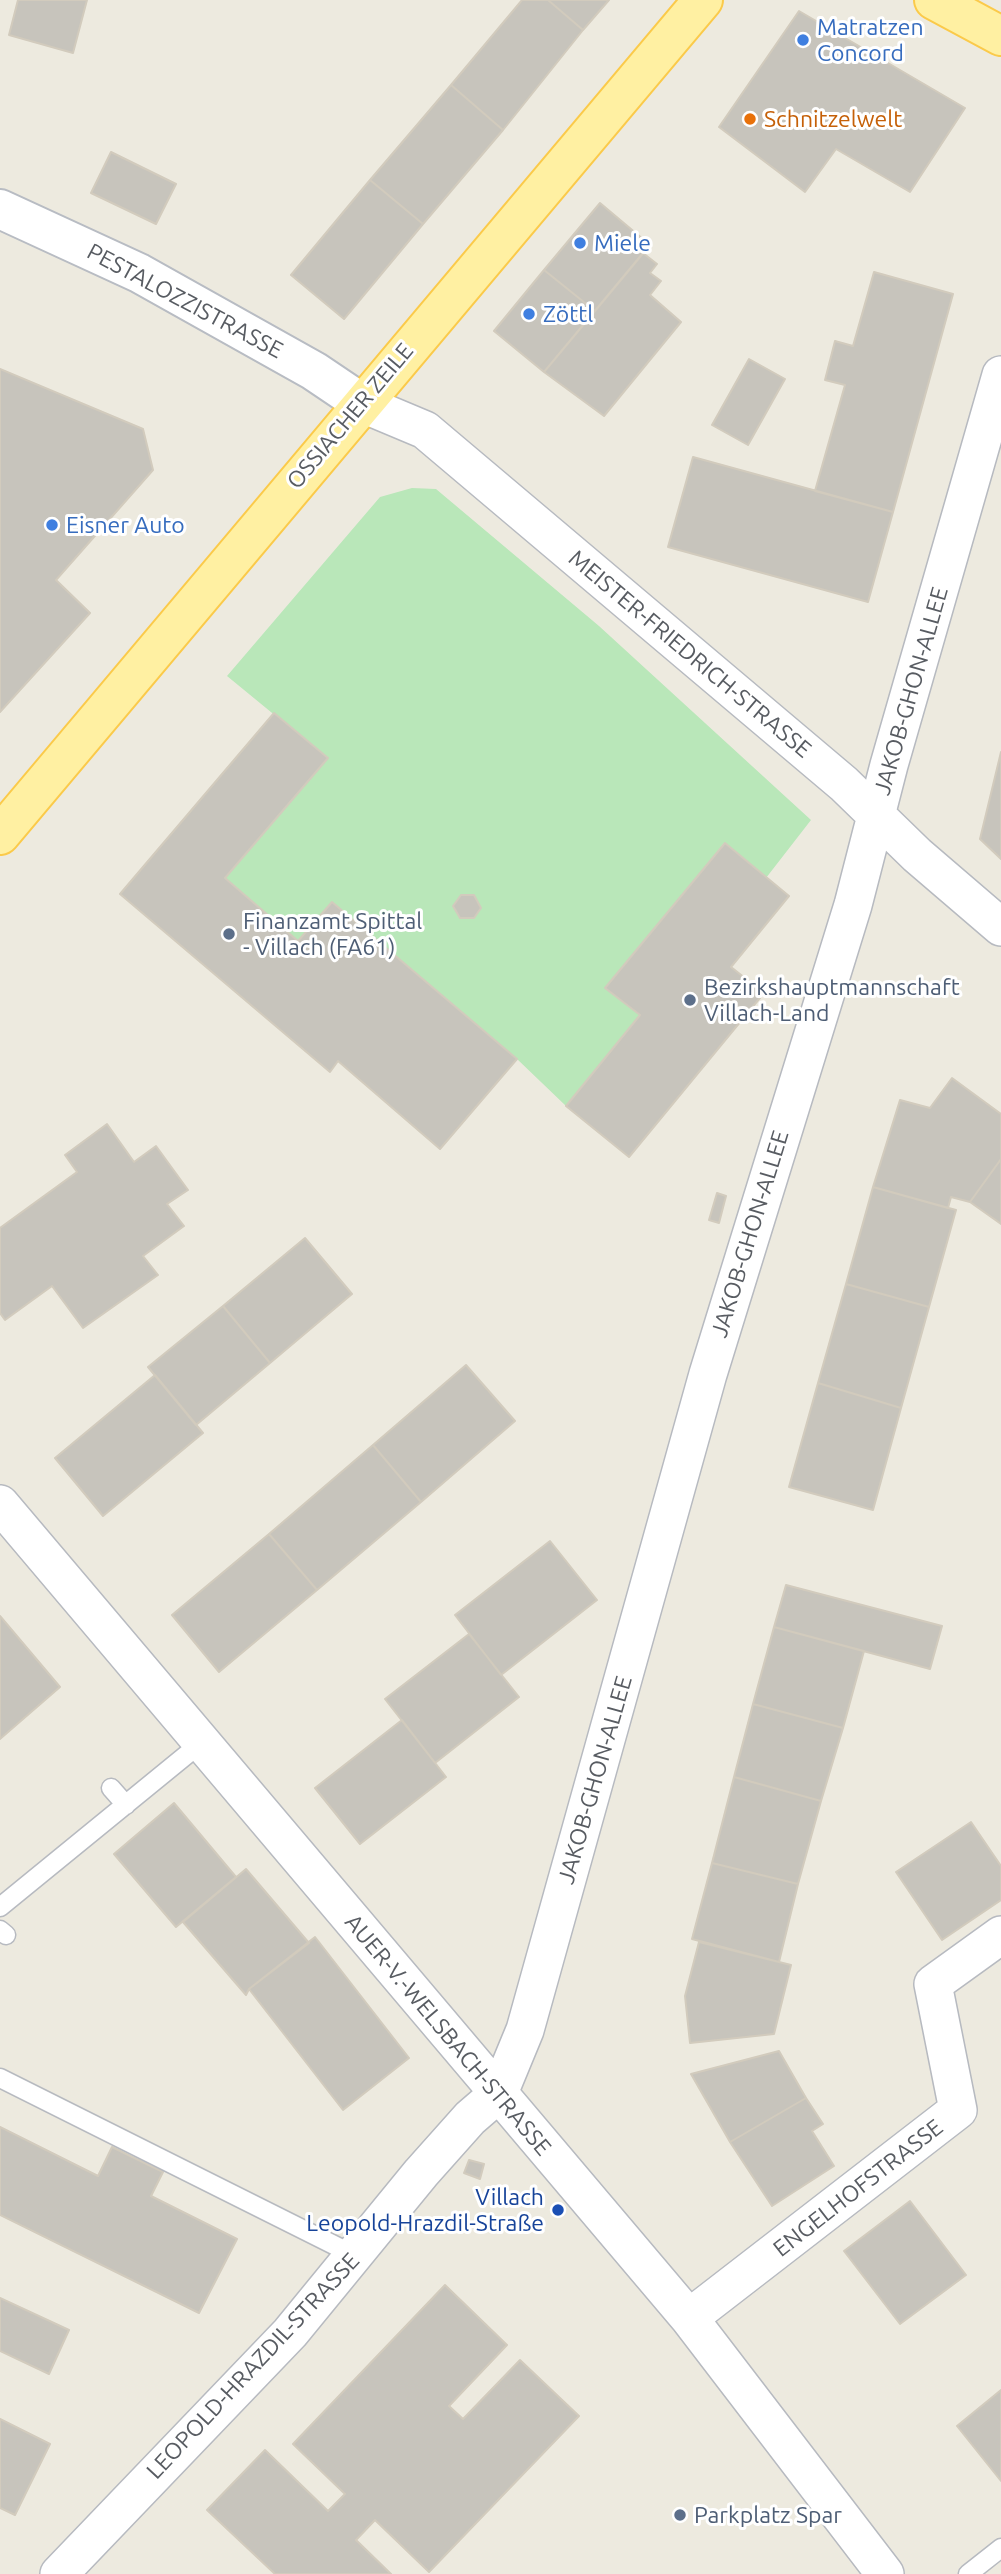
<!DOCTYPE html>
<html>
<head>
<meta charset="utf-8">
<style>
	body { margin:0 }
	canvas { display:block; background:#edeadf }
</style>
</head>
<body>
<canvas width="1001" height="2574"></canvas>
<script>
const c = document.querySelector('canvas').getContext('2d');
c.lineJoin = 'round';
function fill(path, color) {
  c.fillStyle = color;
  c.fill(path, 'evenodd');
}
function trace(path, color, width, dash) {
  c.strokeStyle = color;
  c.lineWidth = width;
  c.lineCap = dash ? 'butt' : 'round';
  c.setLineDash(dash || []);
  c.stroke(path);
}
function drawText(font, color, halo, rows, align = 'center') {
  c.font = font + ' Ubuntu,sans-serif';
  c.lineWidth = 6;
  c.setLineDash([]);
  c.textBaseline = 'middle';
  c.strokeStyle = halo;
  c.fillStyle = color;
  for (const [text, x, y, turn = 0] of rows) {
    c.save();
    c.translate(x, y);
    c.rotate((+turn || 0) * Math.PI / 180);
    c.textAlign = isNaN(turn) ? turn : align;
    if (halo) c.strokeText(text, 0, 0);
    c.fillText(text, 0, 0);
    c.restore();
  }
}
fill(new Path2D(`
	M 412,488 L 436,489 L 599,626 L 811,820 L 766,878 L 724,843 L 606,988 L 640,1015 L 566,1106 L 517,1059 L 332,902 L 298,941 L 225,878 L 327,758 L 227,676 L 380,497 Z`), '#b9e7b9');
const building = new Path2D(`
	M 18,0 L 87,0 L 73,53 L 9,35 Z
	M 522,0 L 548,0 L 583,30 L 503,130 L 451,85 Z
	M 548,0 L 609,0 L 583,30 Z
	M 799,11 L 965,108 L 910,192 L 836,149 L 805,192 L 719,127 Z
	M 451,85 L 503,130 L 423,224 L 370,180 Z
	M 111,152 L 176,184 L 156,224 L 91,193 Z
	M 370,180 L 423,224 L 344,319 L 291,275 Z
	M 600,203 L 650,245 L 595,311 L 544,270 Z
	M 643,253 L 657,264 L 650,273 L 661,281 L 650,295 L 681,322 L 604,416 L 544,372 Z
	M 544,270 L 595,311 L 544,372 L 494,331 Z
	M 874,272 L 953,294 L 893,512 L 815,491 L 845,385 L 825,380 L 835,341 L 853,346 Z
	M 749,359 L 785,379 L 748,445 L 712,425 Z
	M 0,369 L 143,429 L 153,470 L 56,580 L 90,613 L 0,712 Z
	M 693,457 L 893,512 L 868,602 L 668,547 Z
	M 274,713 L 328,758 L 225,878 L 298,941 L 332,902 L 517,1059 L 440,1149 L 338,1061 L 330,1072 L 120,894 Z
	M 1001,752 L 1001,859 L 980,839 Z
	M 725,843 L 789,896 L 731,967 L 764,993 L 629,1157 L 566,1106 L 640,1015 L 605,988 Z
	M 461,895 L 474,895 L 481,908 L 474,918 L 460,918 L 453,906 Z
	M 952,1078 L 1001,1114 L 1001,1159 L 970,1202 L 951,1197 L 948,1208 L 873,1187 L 900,1100 L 930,1108 Z
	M 107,1124 L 134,1162 L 156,1146 L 188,1190 L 167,1204 L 184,1226 L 143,1256 L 158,1275 L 83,1328 L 52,1286 L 5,1320 L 0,1313 L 0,1228 L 77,1172 L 65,1155 Z
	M 1001,1159 L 1001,1224 L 970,1202 Z
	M 873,1187 L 956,1210 L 929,1307 L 846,1284 Z
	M 717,1193 L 726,1196 L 719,1223 L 709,1220 Z
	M 305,1238 L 352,1294 L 270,1363 L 223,1306 Z
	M 846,1284 L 929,1307 L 901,1408 L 818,1383 Z
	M 223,1306 L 270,1363 L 196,1425 L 148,1367 Z
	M 466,1365 L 515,1421 L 421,1502 L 373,1445 Z
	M 155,1375 L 203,1433 L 103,1516 L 55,1458 Z
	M 818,1383 L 901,1408 L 873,1510 L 789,1487 Z
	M 373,1445 L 421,1502 L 317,1590 L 269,1534 Z
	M 269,1534 L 317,1590 L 219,1672 L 172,1615 Z
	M 550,1541 L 597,1600 L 501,1675 L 455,1615 Z
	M 786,1585 L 942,1626 L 930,1669 L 774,1627 Z
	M 0,1616 L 60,1687 L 0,1739 Z
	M 774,1627 L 864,1651 L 843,1728 L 753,1704 Z
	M 469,1634 L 519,1697 L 435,1763 L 385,1699 Z
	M 753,1704 L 843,1728 L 821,1801 L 734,1777 Z
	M 402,1720 L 446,1777 L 360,1844 L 315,1788 Z
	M 734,1777 L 821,1801 L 798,1884 L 712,1863 Z
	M 174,1803 L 236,1877 L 176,1927 L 114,1854 Z
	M 971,1822 L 1001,1866 L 1001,1900 L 942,1940 L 896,1872 Z
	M 712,1863 L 798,1884 L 779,1962 L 692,1939 Z
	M 246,1869 L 309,1943 L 249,1989 L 246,1995 L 183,1922 Z
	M 315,1937 L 409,2058 L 343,2110 L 249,1989 Z
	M 699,1942 L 791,1965 L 774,2034 L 690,2043 L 685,1996 Z
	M 779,2051 L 806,2098 L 730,2142 L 691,2074 Z
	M 806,2098 L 823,2124 L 812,2131 L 834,2166 L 772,2206 L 730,2142 Z
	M 0,2127 L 98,2176 L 112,2147 L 163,2172 L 151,2196 L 237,2239 L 199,2313 L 0,2215 Z
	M 469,2160 L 484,2164 L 480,2179 L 464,2173 Z
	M 910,2201 L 966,2275 L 900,2324 L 844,2251 Z
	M 445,2285 L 507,2345 L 449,2406 L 463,2419 L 520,2360 L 579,2416 L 429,2572 L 375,2520 L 356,2540 L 391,2574 L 275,2574 L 207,2510 L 265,2450 L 328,2511 L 345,2494 L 293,2444 Z
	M 0,2298 L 69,2330 L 49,2374 L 0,2351 Z
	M 1001,2390 L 1001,2481 L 957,2426 Z
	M 0,2419 L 50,2444 L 15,2515 L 0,2508 Z`);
fill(building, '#c7c4bc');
trace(building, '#d2cbbd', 2);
const service = new Path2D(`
	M 111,1788 L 126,1805
	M 0,1907 L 201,1743
	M 0,1930 L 6,1935
	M 0,2078 L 356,2256
	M 968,2574 L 1001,2548`);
const minor = new Path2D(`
	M 363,404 L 425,430 L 844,784 L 917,855 L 1001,927
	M 0,1504 L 689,2318 L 885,2574
	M 689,2318 L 958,2110 L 933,1984 L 1001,1935
	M 59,2574 L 290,2333 L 421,2173 L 470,2118 L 499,2093 L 525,2030 L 708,1374 L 853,905 L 889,765 L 1001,375`);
const secondary = new Path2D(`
	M 0,209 L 139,273 L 314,371 L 363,404`);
const primary = new Path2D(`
	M 934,0 L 1001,36
	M 0,835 L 703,0`);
trace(service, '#b7bac0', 21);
trace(minor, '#b7bac0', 40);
trace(secondary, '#b8bcc3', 42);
trace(primary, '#fbca4a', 42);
trace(service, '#fff', 18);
trace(minor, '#fff', 37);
trace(secondary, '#fff', 38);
trace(primary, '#fff0a2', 38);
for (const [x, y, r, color] of [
	[803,40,7,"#3f7fe0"],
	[750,119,7,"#e8710a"],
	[580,243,7,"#3f7fe0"],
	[529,314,7,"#3f7fe0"],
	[52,525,7,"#3f7fe0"],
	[229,934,7,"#5c6f8a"],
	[690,1000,7,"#5c6f8a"],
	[558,2210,7,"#1a4fb4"],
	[680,2515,7,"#5c6f8a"]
]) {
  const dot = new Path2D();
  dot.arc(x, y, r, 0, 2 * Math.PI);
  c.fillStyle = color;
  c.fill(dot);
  trace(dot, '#fff', 2.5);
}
drawText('23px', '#366cbe', '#fff', [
	["Matratzen",817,27],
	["Concord",817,53],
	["Miele",594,243],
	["Zöttl",543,314],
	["Eisner Auto",66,525]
], 'left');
drawText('23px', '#c56008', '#fff', [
	["Schnitzelwelt",764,119]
], 'left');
drawText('23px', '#585c62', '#fff', [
	["PESTALOZZISTRASSE",185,301,28],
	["OSSIACHER ZEILE",350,416,-50],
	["MEISTER-FRIEDRICH-STRASSE",690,654,40],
	["JAKOB-GHON-ALLEE",911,691,-74],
	["JAKOB-GHON-ALLEE",750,1234,-73],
	["JAKOB-GHON-ALLEE",595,1780,-74],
	["AUER-V.-WELSBACH-STRASSE",448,2035,50],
	["ENGELHOFSTRASSE",858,2188,-38],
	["LEOPOLD-HRAZDIL-STRASSE",253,2366,-47]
]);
drawText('23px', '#4e5e75', '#fff', [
	["Finanzamt Spittal",243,921],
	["- Villach (FA61)",243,947],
	["Bezirkshauptmannschaft",704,987],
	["Villach-Land",704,1013],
	["Parkplatz Spar",694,2515]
], 'left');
drawText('23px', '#164399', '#fff', [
	["Villach",544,2197],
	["Leopold-Hrazdil-Straße",544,2223]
], 'right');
</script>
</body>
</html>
